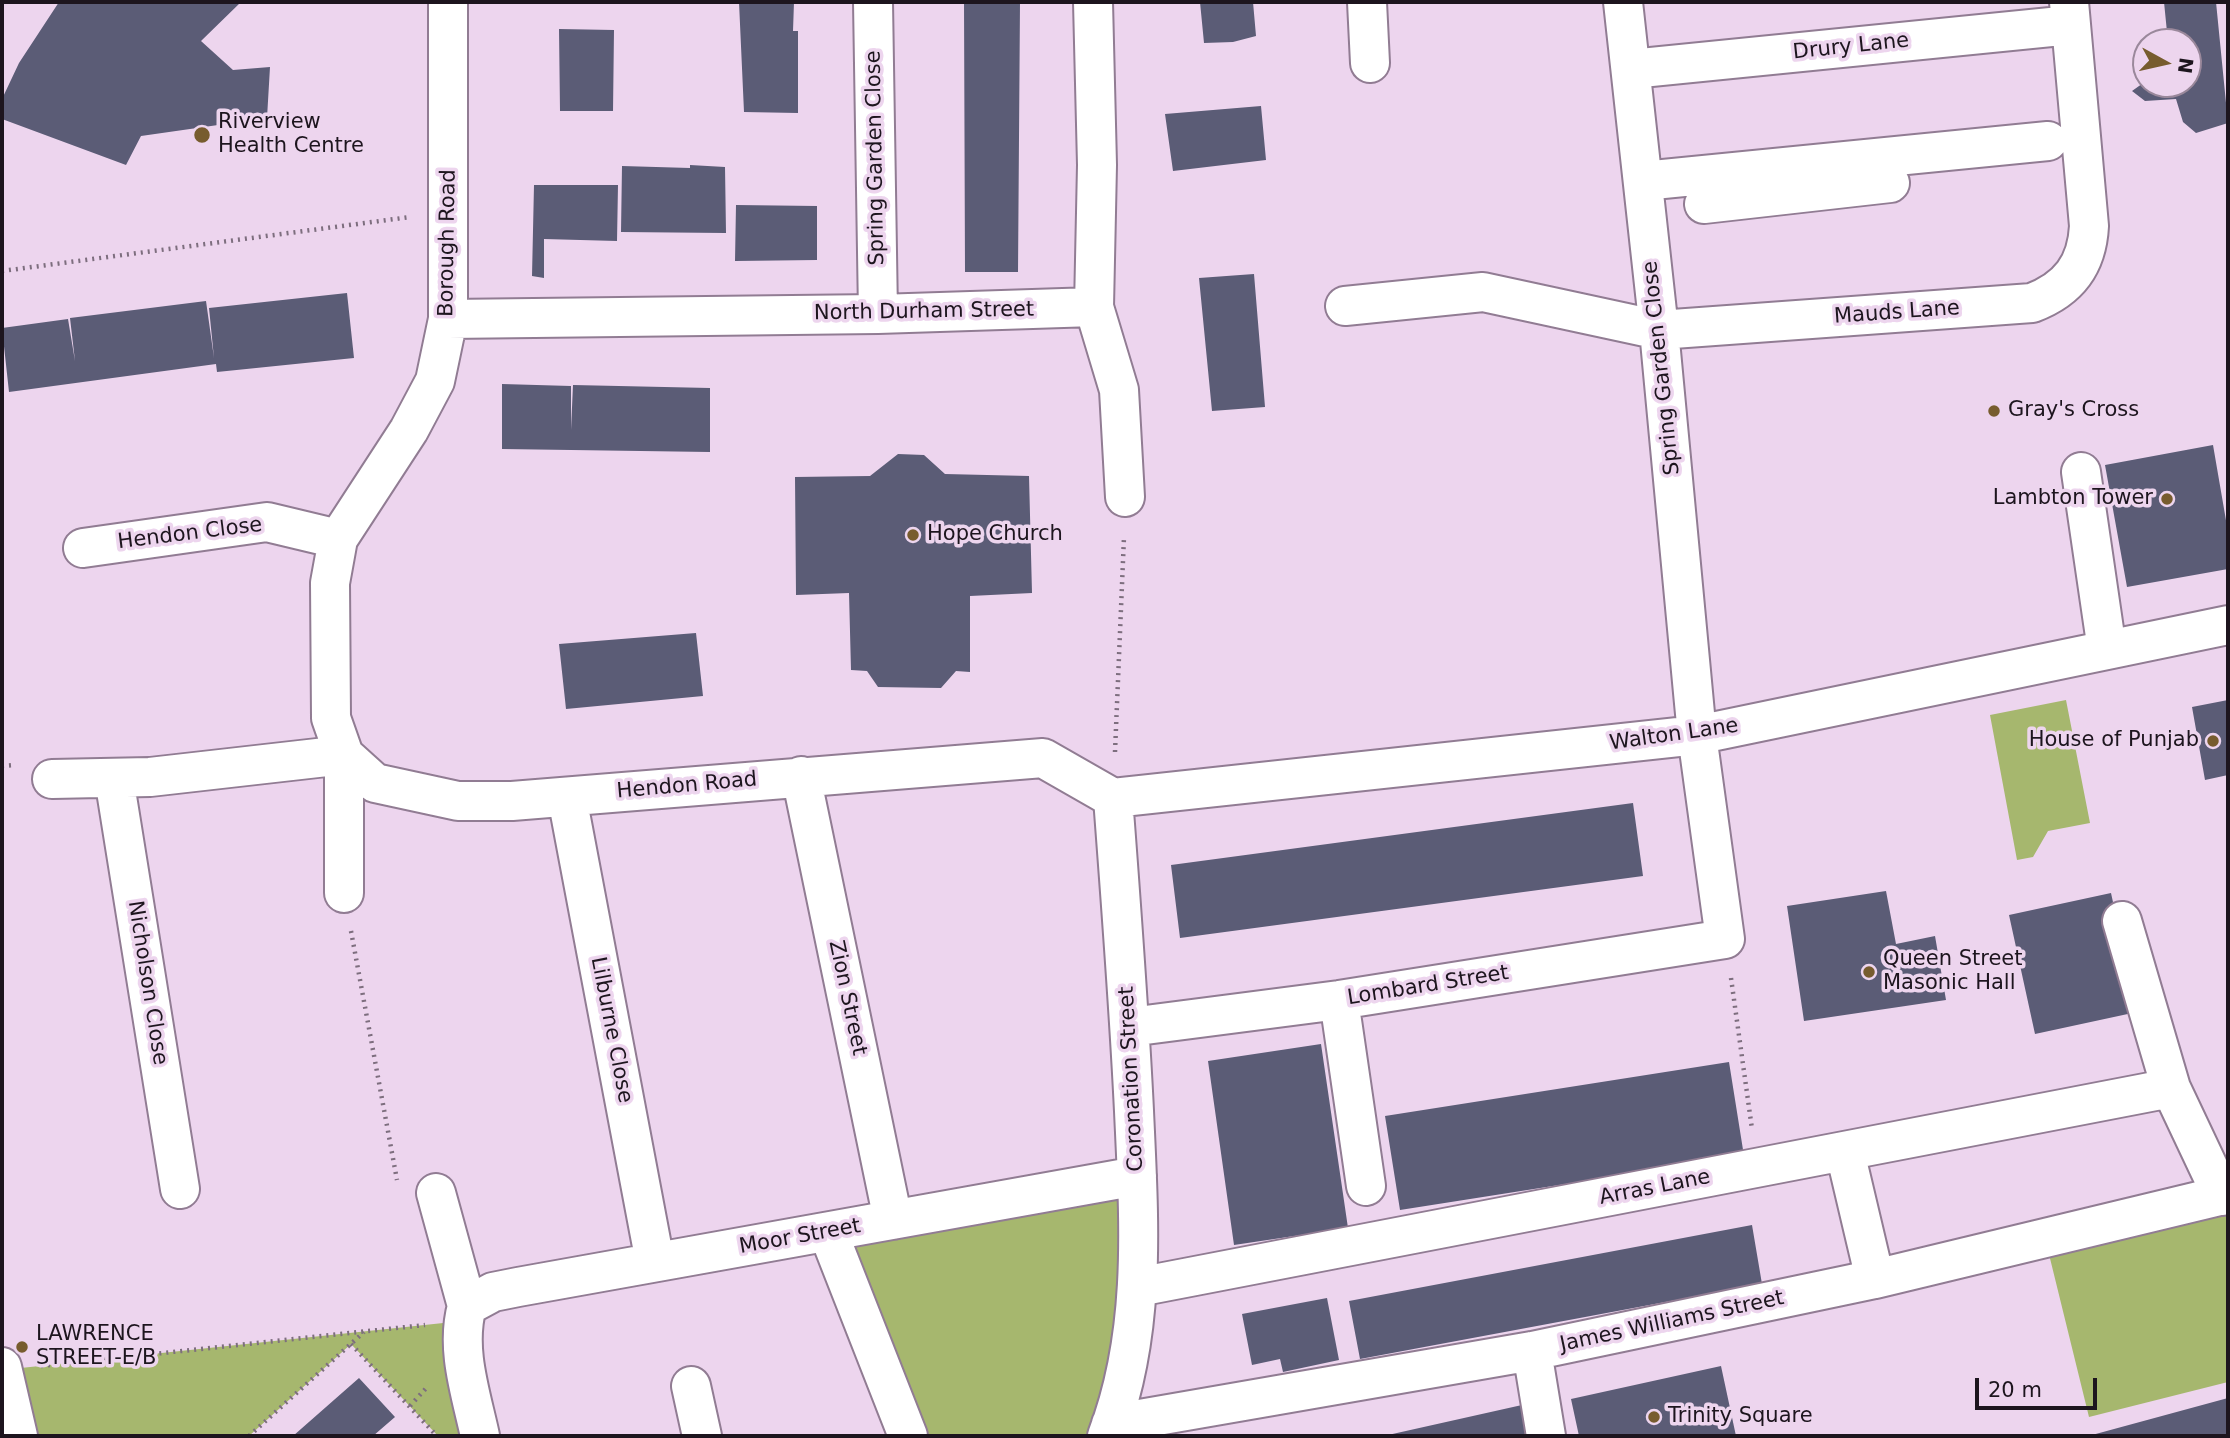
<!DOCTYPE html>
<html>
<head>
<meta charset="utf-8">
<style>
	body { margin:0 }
	#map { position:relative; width:2230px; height:1438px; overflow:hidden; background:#edd5ee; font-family:"DejaVu Sans",sans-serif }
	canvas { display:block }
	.frame { position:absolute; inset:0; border:4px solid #1d151e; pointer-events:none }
	.north { position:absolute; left:2132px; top:28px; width:70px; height:70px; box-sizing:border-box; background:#edd5ee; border:2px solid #9a889b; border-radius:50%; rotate:98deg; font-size:19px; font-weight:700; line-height:28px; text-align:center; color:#1d151e }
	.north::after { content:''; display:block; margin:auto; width:24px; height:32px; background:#775c2e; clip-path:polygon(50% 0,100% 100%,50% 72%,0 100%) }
	.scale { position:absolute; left:1975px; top:1378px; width:122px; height:32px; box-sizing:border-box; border:4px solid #1d151e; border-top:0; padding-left:9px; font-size:21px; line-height:24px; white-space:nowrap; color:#1d151e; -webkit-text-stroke:5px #edd5ee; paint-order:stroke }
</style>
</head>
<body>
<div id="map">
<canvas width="2230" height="1438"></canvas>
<div class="frame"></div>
<div class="north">N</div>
<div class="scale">20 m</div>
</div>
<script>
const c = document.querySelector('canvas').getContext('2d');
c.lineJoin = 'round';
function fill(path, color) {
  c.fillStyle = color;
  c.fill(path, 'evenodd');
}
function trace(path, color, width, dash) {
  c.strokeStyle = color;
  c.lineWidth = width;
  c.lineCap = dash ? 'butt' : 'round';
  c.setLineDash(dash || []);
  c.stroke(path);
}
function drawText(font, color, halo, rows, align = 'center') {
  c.font = font + ' "DejaVu Sans",sans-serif';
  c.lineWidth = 7;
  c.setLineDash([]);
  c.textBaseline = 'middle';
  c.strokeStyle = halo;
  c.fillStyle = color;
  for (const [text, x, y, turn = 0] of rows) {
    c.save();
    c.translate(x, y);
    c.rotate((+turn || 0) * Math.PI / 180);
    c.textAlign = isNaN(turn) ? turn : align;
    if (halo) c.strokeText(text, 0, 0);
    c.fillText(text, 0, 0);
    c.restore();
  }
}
fill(new Path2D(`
	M 2066,700 L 2090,823 L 2048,831 L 2033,857 L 2017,860 L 1990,715 Z
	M 1137,1176 L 1107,1436 L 908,1436 L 828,1232 Z
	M 2228,1192 L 2228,1382 L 2089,1417 L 2045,1238 Z
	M 462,1321 L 480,1436 L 438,1436 L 351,1344 L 249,1436 L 18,1436 L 2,1370 Z`), '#a6b76e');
fill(new Path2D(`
	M 59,2 L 241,2 L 201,41 L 233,70 L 270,67 L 267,118 L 141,136 L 126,165 L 2,119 L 2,99 L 19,63 Z
	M 739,2 L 794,2 L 793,31 L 798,31 L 798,113 L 744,112 Z
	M 964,2 L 1020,2 L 1018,272 L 965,272 Z
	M 1200,2 L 1253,2 L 1256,36 L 1233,42 L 1204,43 Z
	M 2164,2 L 2216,2 L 2228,123 L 2196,133 L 2183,122 L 2176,99 L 2145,101 L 2132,91 L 2146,81 L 2146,84 L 2188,84 L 2188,42 L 2168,42 Z
	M 559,29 L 614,30 L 613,111 L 560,111 Z
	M 1261,106 L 1266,160 L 1173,171 L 1165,114 Z
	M 690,165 L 725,167 L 726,233 L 621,232 L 622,166 L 690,168 Z
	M 534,185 L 618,185 L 617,241 L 544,239 L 544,278 L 532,276 Z
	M 736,205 L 817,206 L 817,260 L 735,261 Z
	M 1254,274 L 1265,407 L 1212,411 L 1199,278 Z
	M 347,293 L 354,358 L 217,372 L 216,364 L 9,392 L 2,328 L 68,319 L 75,361 L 70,318 L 206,301 L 214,358 L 209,308 Z
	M 502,384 L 571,386 L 571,430 L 573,385 L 710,388 L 710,452 L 502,449 Z
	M 2213,445 L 2228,532 L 2228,569 L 2127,587 L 2105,465 Z
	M 898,454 L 924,455 L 945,474 L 1029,476 L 1032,593 L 970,596 L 970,672 L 956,671 L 941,688 L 878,687 L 867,671 L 851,670 L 849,593 L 796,595 L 795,477 L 870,476 Z
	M 696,633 L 703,696 L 566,709 L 559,644 Z
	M 2228,700 L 2228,775 L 2205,780 L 2192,707 Z
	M 1633,803 L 1643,876 L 1180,938 L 1171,865 Z
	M 1886,891 L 1896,944 L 1935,936 L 1946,1000 L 1804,1021 L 1787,906 Z
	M 2111,893 L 2137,1012 L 2035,1034 L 2009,915 Z
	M 1321,1044 L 1348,1228 L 1234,1245 L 1208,1061 Z
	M 1729,1062 L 1744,1156 L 1400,1210 L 1385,1116 Z
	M 1752,1225 L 1762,1284 L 1360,1359 L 1349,1301 Z
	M 1327,1298 L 1339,1360 L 1283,1372 L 1280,1359 L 1252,1365 L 1242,1314 Z
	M 1721,1366 L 1736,1436 L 1579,1436 L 1571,1399 Z
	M 359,1378 L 395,1417 L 373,1436 L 293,1436 Z
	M 2228,1398 L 2228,1436 L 2092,1436 L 2092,1435 Z
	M 1522,1405 L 1530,1436 L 1389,1436 L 1388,1435 Z`), '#5b5c76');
const minor = new Path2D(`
	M 873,2 L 878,314
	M 1367,2 L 1370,63
	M 1631,69 L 2071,25
	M 1643,181 L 2048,141
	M 1704,204 L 1890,183
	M 1345,306 L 1483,292 L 1659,330 L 2032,303 C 2069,289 2087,265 2089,226 L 2069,2
	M 1094,307 L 1119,390 L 1125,497
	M 448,319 L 878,314 L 1094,307 L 1097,165 L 1093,2
	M 2081,472 L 2107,650
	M 83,548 L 267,522 L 338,539
	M 344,755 L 375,783 L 458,801 L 512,801 L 1043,758 L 1113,798 C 1121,903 1129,1007 1134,1111 C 1139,1221 1147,1332 1107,1436
	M 801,776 L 893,1220
	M 114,778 L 180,1189
	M 52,779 L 150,777 L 344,755
	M 567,797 L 655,1262
	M 1113,798 L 1697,735 L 2228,625
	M 344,893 L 344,755 L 331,718 L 330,583 L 338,539 L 409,430 L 435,381 L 448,319 L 448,2
	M 2122,921 L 2171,1088 L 2222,1196
	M 1339,1000 L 1366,1186
	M 1130,1027 L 1339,1000 L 1725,939 L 1697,735 L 1659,330 L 1623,2
	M 1845,1152 L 1875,1279
	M 436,1193 L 467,1306 C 455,1349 471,1394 480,1436
	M 828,1232 L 908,1436
	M 1138,1287 L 2171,1088
	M 467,1306 L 493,1292 L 518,1287 L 1137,1176
	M 1532,1351 L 1546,1436
	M 2,1367 L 18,1436
	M 691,1386 L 702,1436
	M 1111,1424 L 1532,1351 L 1875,1279 L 2228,1194`);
trace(minor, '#917c93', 42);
trace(new Path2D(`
	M 2,271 L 410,217
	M 1115,752 L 1124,537
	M 2,766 L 15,765
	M 351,931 L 397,1180
	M 1731,978 L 1752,1129
	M 351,1344 L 437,1436
	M 41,1366 L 425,1325
	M 410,1406 L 428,1386
	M 249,1436 L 364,1332`), '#7d6e7e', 4.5, [2, 5]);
trace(minor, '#fff', 38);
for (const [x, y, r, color] of [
	[202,135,9,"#775c2e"],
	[1994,411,7,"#775c2e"],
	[2167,499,7,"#775c2e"],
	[913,535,7,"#775c2e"],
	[2213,741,7,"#775c2e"],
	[1869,972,7,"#775c2e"],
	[22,1347,7,"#775c2e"],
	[1654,1417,7,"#775c2e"]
]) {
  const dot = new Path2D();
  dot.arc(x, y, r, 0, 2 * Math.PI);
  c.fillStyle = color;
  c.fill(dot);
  trace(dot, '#edd5ee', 2.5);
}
drawText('21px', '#1d151e', '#edd5ee', [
	["Drury Lane",1851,47,-6],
	["Spring Garden Close",876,158,-91],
	["Borough Road",448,243,-89],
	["North Durham Street",924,312,-1],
	["Mauds Lane",1897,313,-4],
	["Spring Garden Close",1662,368,-96],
	["Hendon Close",190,534,-7],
	["Walton Lane",1674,735,-8],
	["Hendon Road",687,786,-5],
	["Nicholson Close",147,983,81],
	["Lombard Street",1428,986,-9],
	["Zion Street",847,998,78],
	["Lilburne Close",611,1030,79],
	["Coronation Street",1132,1079,-93],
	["Arras Lane",1655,1188,-11],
	["Moor Street",800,1237,-10],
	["James Williams Street",1672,1322,-12]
]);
drawText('21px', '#1d151e', '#edd5ee', [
	["Riverview",218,123],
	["Health Centre",218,147],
	["Gray's Cross",2008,411],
	["Lambton Tower",2153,499,"right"],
	["Hope Church",927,535],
	["House of Punjab",2199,741,"right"],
	["Queen Street",1883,960],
	["Masonic Hall",1883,984],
	["LAWRENCE",36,1335],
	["STREET-E/B",36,1359],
	["Trinity Square",1668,1417]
], 'left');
</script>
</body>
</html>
